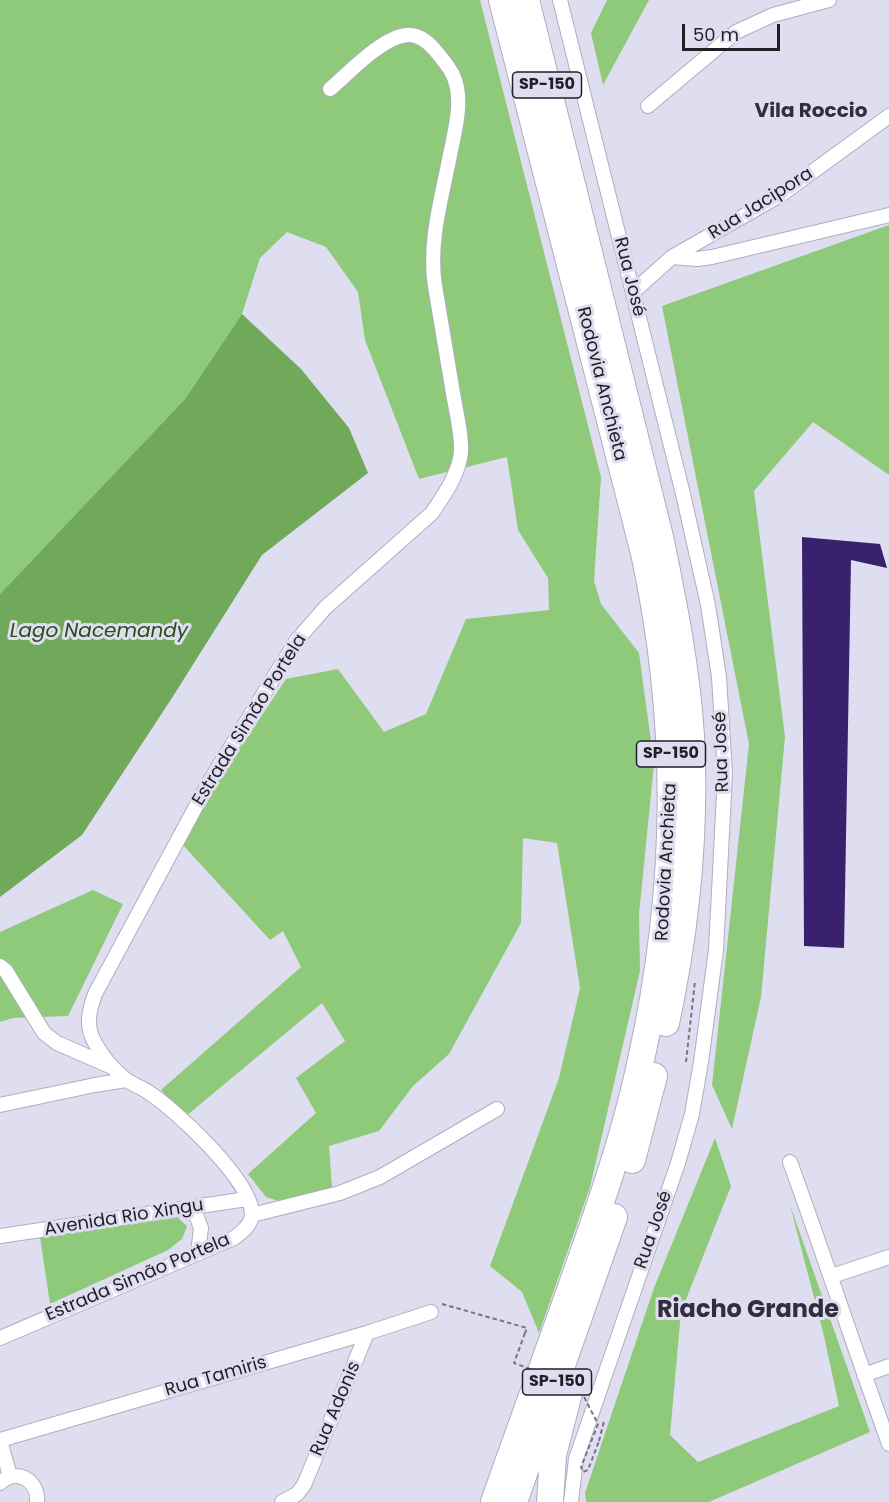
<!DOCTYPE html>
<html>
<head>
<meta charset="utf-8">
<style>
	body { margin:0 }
	#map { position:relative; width:889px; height:1502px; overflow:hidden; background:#dfddf0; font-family:Poppins,sans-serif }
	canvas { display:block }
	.scale { position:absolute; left:682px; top:24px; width:98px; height:27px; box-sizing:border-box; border:3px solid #201f26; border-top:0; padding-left:8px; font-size:18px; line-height:21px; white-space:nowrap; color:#201f26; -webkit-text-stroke:4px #dfddf0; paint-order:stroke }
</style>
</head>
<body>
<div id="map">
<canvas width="889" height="1502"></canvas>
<div class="scale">50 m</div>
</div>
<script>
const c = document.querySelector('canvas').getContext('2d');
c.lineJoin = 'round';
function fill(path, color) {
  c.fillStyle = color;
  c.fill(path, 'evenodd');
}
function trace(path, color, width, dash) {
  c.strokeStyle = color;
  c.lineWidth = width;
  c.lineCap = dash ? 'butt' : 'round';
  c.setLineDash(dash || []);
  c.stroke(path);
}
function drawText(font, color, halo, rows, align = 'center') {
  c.font = font + ' Poppins,sans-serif';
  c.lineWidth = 6;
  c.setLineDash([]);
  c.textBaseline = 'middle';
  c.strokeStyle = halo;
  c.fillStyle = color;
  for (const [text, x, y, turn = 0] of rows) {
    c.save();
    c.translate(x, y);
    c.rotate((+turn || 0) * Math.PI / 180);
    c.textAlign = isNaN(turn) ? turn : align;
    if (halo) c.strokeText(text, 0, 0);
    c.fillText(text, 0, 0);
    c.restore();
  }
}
fill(new Path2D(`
	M 0,0 L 480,0 L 601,477 L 594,581 L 601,604 L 639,653 L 654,764 L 639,915 L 640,971 L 590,1187 L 539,1333 L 522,1292 L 490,1266 L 559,1078 L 580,988 L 557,843 L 523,838 L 521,923 L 449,1054 L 413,1086 L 379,1131 L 329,1146 L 332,1188 L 282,1202 L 266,1197 L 248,1174 L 316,1113 L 296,1078 L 345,1041 L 322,1003 L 186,1116 L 161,1090 L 301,967 L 283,931 L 270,940 L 182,844 L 193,819 L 286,679 L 338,669 L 384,732 L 426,714 L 466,619 L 549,610 L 548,578 L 518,530 L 507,457 L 419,479 L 365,340 L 358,292 L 326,247 L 287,232 L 260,258 L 242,314 L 185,399 L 0,594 Z
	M 607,0 L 649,0 L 603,85 L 591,33 Z
	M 889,225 L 889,475 L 813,422 L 754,491 L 785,737 L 761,997 L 732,1129 L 712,1085 L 749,744 L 662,306 Z
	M 93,890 L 123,904 L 68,1016 L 13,1018 L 0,1022 L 0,932 Z
	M 715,1138 L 731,1186 L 681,1312 L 670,1435 L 698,1462 L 839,1406 L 824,1336 L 790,1205 L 870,1432 L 709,1502 L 586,1502 L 585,1493 L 654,1288 Z
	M 178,1218 L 187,1226 L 182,1239 L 168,1250 L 50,1304 L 40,1237 Z`), '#8fca7a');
fill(new Path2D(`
	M 242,314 L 301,369 L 349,428 L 368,473 L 262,555 L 170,701 L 82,835 L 0,897 L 0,594 L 185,399 Z`), '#6fa959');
fill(new Path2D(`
	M 802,537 L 880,544 L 887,568 L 851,560 L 844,948 L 804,946 Z`), '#39216e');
const street = new Path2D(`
	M 560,0 L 683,494 L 708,605 L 719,677 L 725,774 L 716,950 L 701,1062 L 692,1114 L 678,1163 L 576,1459 L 571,1502
	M 648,106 L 736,32 L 773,15 L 829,0
	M 672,257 L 697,259 L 712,257 L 889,215
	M 633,292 L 672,257 L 782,194 L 889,116
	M 0,966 L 6,971 L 44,1033 L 57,1043 L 112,1067
	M 0,1105 L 95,1085 L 126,1080
	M 790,1162 C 824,1255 855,1350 889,1444
	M 193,1207 L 201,1228 L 198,1253
	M 252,1215 L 340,1193 L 380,1177 L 497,1109
	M 0,1236 L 247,1199
	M 832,1276 L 889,1257
	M 0,1338 L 234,1238 C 242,1232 252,1225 252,1213 C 250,1179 176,1110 148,1092 C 141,1087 131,1084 124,1078 C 113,1069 102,1056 95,1043 C 85,1026 89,1011 95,994 L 208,784 L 297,640 L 325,608 L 432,513 C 444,495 459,474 461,452 C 462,433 456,412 453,393 C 447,357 441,321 435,286 C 428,243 442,197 450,155 C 455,130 464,99 453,75 C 448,65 441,57 434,49 C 427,41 418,34 407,35 C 382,37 349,73 330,89
	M 864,1375 L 889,1366
	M 0,1440 L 367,1333 L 431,1312
	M 0,1441 L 10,1476
	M 0,1483 C 17,1467 39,1481 37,1502
	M 282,1502 L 297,1494 L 304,1485 L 367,1333`);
const highway = new Path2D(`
	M 526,0 L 661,541 C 674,605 687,670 691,736 C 696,831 686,930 666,1023
	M 632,1160 L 654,1076
	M 494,1502 C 518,1434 543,1366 567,1299 C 595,1220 624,1141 641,1060 C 679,888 681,724 644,553 L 502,0
	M 514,1502 L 614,1217
	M 550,1502 L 553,1455 L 571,1385`);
trace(street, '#afadbf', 16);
trace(highway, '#afadbf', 28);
trace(new Path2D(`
	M 686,1062 L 695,981
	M 442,1304 L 527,1328 L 525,1333
	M 599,1441 L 604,1421`), '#767581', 2, [4.5, 3]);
trace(street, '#fff', 14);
trace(highway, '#fff', 26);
trace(new Path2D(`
	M 525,1333 L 514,1363 L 579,1387 L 598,1424 L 581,1467 L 583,1472 L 588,1470 L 599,1441`), '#767581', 2, [4.5, 3]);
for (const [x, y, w] of [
	[547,85,69],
	[671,754,69],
	[557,1382,69]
]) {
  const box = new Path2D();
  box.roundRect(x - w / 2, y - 13, w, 26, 4.5);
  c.fillStyle = '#dfddf0';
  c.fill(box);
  trace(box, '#201f26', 1.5);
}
drawText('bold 16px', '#201f26', null, [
	["SP-150",547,85],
	["SP-150",671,754],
	["SP-150",557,1382]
]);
drawText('18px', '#201f26', '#dfddf0', [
	["Rua Jacipora",761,204,-32],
	["Rua José",629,277,76],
	["Rodovia Anchieta",601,384,76],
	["Estrada Simão Portela",250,720,-58],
	["Rua José",722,752,-92],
	["Rodovia Anchieta",667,862,-87],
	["Avenida Rio Xingu",124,1218,-9],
	["Rua José",654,1230,-71],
	["Estrada Simão Portela",138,1278,-23],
	["Rua Tamiris",216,1377,-16],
	["Rua Adonis",336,1409,-67]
]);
drawText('bold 20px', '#312e3d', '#dfddf0', [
	["Vila Roccio",811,112]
]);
drawText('italic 20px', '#284e18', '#dfddf0', [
	["Lago Nacemandy",99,632]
]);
drawText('bold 24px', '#312e3d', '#dfddf0', [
	["Riacho Grande",748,1311]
]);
</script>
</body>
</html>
